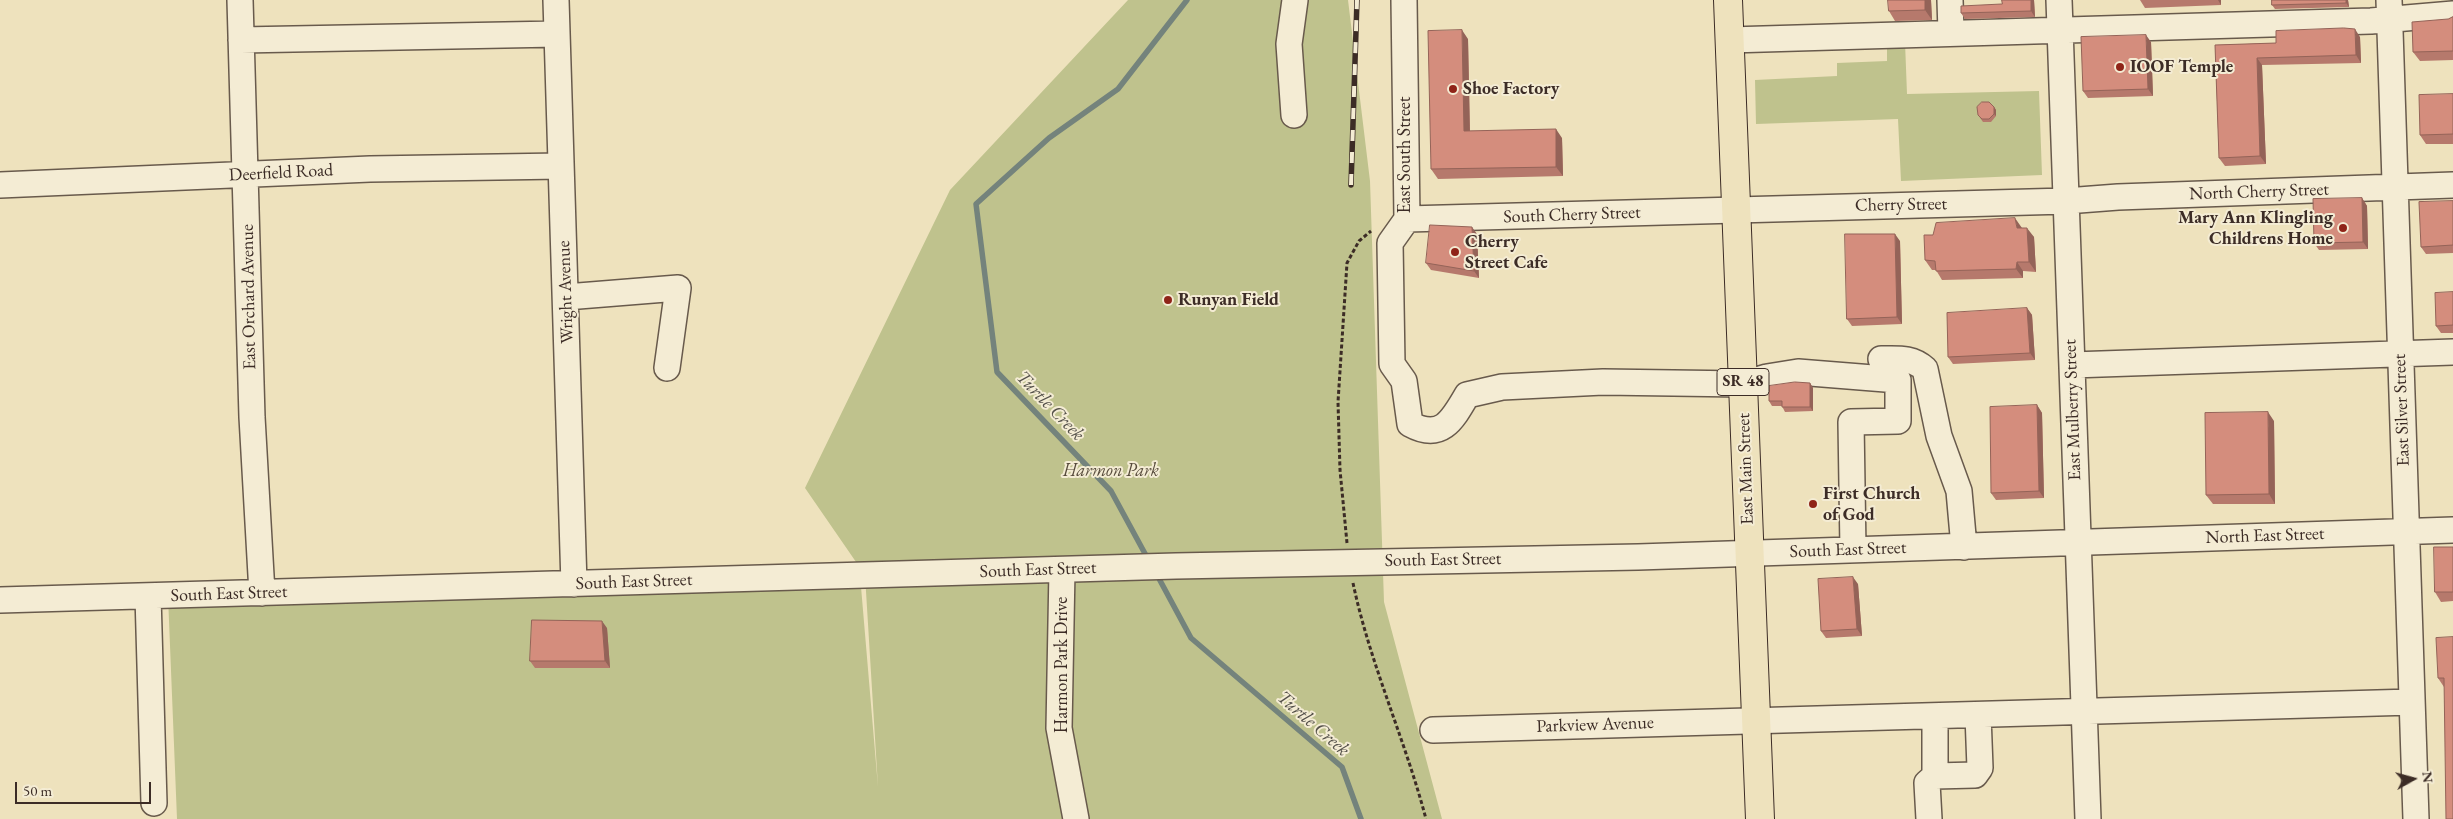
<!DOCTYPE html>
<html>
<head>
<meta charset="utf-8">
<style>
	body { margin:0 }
	#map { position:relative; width:2453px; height:819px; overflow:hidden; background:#eee2bd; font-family:"EB Garamond",serif }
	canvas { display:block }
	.north { position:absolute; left:2388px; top:754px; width:50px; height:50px; -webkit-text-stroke:4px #f4ecd4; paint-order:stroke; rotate:83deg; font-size:14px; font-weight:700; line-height:20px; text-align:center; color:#3c2c26 }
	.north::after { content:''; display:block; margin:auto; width:18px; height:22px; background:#3c2c26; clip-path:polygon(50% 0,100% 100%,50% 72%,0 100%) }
	.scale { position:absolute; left:15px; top:782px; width:136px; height:22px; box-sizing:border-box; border:2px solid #3c2c26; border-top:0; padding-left:6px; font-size:15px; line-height:18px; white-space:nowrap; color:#3c2c26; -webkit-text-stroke:4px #f4ecd4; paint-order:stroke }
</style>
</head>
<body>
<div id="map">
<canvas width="2453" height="819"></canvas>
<div class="north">N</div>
<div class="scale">50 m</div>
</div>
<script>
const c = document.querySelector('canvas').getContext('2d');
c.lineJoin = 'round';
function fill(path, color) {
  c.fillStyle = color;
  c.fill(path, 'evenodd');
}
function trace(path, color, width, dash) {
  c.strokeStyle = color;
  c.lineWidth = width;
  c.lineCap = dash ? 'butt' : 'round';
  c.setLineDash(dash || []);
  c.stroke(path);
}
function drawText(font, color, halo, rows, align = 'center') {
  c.font = font + ' "EB Garamond",serif';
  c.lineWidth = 4;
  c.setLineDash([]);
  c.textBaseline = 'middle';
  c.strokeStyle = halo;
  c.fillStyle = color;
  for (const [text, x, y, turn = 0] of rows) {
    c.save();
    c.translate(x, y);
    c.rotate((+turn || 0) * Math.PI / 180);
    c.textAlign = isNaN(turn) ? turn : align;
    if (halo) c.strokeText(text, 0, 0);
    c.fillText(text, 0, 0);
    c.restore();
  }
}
fill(new Path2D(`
	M 1128,0 L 1348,0 L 1370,181 L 1384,602 L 1442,819 L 177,819 L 168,596 L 860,575 L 878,787 L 865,575 L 805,488 L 950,190 Z
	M 1887,42 L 1905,42 L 1907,94 L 2039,91 L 2042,175 L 1901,181 L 1898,119 L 1756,124 L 1755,80 L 1837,76 L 1837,63 L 1887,61 Z`), '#bfc28d');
trace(new Path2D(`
	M 1149,561 L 1111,491 L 997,372 L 976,204 L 1049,138 L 1118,89 L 1187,0
	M 1156,573 L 1191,638 L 1342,767 L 1361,819`), '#74837c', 5.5);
const minor = new Path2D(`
	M 240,0 L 252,417 L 262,593
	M 556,0 L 574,584
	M 1404,0 L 1407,219 L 1390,243 L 1392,364 L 1404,381 L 1410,424 C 1441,441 1452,421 1467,395 L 1502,387 L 1603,382 L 1743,384 L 1767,377 L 1798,372 L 1898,380 L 1898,421 L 1851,422 L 1853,550
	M 1950,0 L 1951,32
	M 2059,0 L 2088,819
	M 2389,0 L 2416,819
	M 241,40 L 557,34
	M 1730,40 L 2371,21 L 2453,14
	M 1294,115 L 1289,44 L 1295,0
	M 0,185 L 370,169 L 561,166
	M 1407,219 L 2066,201 L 2118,197 L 2453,185
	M 566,297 L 678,288 L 667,368
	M 1881,359 C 1898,359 1912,357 1925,369 L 1939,436 L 1959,491 L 1964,547
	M 2072,365 L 2453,352
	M 1062,570 L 1059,728 L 1076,819
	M 148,596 L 154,803
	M 0,600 L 1176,566 L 1638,557 L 2453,530
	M 1935,716 L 1935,776
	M 1433,730 L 2412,702
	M 1929,819 L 1927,783 L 1935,776 L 1975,775 L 1980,768 L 1978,715`);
const major = new Path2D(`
	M 1728,0 L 1760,819`);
trace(minor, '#685a4c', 28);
trace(major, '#3c2c26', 30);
trace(new Path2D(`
	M 1347,543 L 1340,470 L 1338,402 L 1347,263 L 1359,241 L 1371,231
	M 1353,583 C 1370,664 1405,739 1426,819`), '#3c2c26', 3, [4, 2.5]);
trace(minor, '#f4ecd4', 25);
trace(major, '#eee2bd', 28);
const rail = new Path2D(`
	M 1351,185 L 1357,0`);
trace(rail, '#3c2c26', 5.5);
trace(rail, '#f4ecd4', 4, [11]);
fill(new Path2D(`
	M 1931,0 L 1932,20 L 1895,21 L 1889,11 Z
	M 2034,0 L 2035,17 L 1965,19 L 1961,13 L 2002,4 Z
	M 2140,0 L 2221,0 L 2221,5 L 2145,8 Z
	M 2272,0 L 2348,0 L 2349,7 L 2275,9 L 2272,5 Z
	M 2453,17 L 2453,60 L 2420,61 L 2413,52 L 2448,19 Z
	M 2360,37 L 2361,63 L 2262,65 L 2266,164 L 2225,166 L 2219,158 L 2215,45 L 2276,43 Z
	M 1468,39 L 1470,131 L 1562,138 L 1563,176 L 1438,179 L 1431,169 Z
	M 2151,42 L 2153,96 L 2088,98 L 2083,91 Z
	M 2453,94 L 2453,144 L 2426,144 L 2420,135 Z
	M 1994,107 L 1996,110 L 1996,116 L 1991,122 L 1983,122 L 1978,115 Z
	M 2362,198 L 2367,206 L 2368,249 L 2319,250 L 2314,243 Z
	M 2453,201 L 2453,253 L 2426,254 L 2421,247 Z
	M 2022,228 L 2034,237 L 2036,272 L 2023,271 L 2023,278 L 1942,280 L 1936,270 L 1932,270 L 1925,260 L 1933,235 Z
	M 1477,234 L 1479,278 L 1431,270 L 1426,263 Z
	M 1900,241 L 1902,324 L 1852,326 L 1847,319 Z
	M 2453,292 L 2453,333 L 2441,333 L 2436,326 Z
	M 2027,308 L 2032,315 L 2035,360 L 1953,364 L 1948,357 Z
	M 1810,383 L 1813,388 L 1813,411 L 1785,412 L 1782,406 L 1772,406 L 1769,401 Z
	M 2037,405 L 2042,413 L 2044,498 L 1996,500 L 1991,493 Z
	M 2274,421 L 2275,504 L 2213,504 L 2206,495 Z
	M 2453,547 L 2453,601 L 2441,602 L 2435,592 Z
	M 1858,584 L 1862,636 L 1826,638 L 1821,631 Z
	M 607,628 L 610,668 L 535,668 L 530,661 Z
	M 2453,637 L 2444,687 L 2438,678 Z`), '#b6796c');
fill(new Path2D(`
	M 1925,0 L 1931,0 L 1932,20 L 1925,10 Z
	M 2031,0 L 2034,0 L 2035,17 L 2031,11 Z
	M 2218,0 L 2221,0 L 2221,5 Z
	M 2346,0 L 2348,0 L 2349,7 L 2346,3 Z
	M 2355,29 L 2360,37 L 2361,63 L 2356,55 Z
	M 1462,30 L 1468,39 L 1470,140 L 1464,131 Z
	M 2146,35 L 2151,42 L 2153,96 L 2148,89 Z
	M 2257,58 L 2262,65 L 2266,164 L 2260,156 Z
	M 1994,107 L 1996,110 L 1996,116 L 1994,114 Z
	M 1556,129 L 1562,138 L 1563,176 L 1556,167 Z
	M 2362,198 L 2367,206 L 2368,249 L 2363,242 Z
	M 2015,218 L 2022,228 L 2017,228 Z
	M 1472,227 L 1477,234 L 1479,278 L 1474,271 Z
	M 2027,228 L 2034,237 L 2036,272 L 2029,262 Z
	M 1895,234 L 1900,241 L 1902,324 L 1897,317 Z
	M 2017,262 L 2023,271 L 2023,278 L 2016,269 Z
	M 2027,308 L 2032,315 L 2035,360 L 2030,353 Z
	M 1810,383 L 1813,388 L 1813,411 L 1810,407 Z
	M 2037,405 L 2042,413 L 2044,498 L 2039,491 Z
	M 2268,412 L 2274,421 L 2275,504 L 2269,494 Z
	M 1853,577 L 1858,584 L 1862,636 L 1857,629 Z
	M 602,621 L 607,628 L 610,668 L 605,661 Z`), '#946358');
const building = new Path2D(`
	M 1888,0 L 1925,0 L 1925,10 L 1889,11 Z
	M 2002,0 L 2031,0 L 2031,11 L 1961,13 L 1961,6 L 2002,4 Z
	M 2272,0 L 2346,0 L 2346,3 L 2272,5 Z
	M 2453,17 L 2453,51 L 2413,52 L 2412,22 L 2448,19 Z
	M 2344,28 L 2355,29 L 2356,55 L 2257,58 L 2260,156 L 2219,158 L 2215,45 L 2276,43 L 2276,31 Z
	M 1462,30 L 1464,131 L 1556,129 L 1556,167 L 1431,169 L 1428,31 Z
	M 2146,35 L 2148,89 L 2083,91 L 2081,37 Z
	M 2453,94 L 2453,134 L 2420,135 L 2419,95 Z
	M 1982,102 L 1989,102 L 1994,107 L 1994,114 L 1989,119 L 1982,119 L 1978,115 L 1977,107 Z
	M 2362,198 L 2363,242 L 2314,243 L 2313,199 Z
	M 2453,201 L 2453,245 L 2421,247 L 2419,202 Z
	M 2015,218 L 2017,228 L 2027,228 L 2029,262 L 2017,262 L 2016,269 L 1936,271 L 1935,261 L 1925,260 L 1924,235 L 1933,235 L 1936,223 Z
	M 1430,225 L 1472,227 L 1474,271 L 1426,263 Z
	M 1845,234 L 1895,234 L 1897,317 L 1847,319 Z
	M 2453,292 L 2453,325 L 2436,326 L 2435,293 Z
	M 2027,308 L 2030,353 L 1948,357 L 1947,313 Z
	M 1795,382 L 1810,383 L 1810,407 L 1782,407 L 1782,401 L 1769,401 L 1769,386 Z
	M 2037,405 L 2039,491 L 1991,493 L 1990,407 Z
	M 2268,412 L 2269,494 L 2206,495 L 2205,413 Z
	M 2434,547 L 2453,547 L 2453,592 L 2435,592 Z
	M 1853,577 L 1857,629 L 1821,631 L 1818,579 Z
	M 532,620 L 602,621 L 605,661 L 530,661 Z
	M 2453,637 L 2453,819 L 2446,819 L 2444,678 L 2438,678 L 2436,638 Z`);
fill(building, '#d48d7d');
trace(building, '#946358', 1);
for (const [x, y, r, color] of [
	[2120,67,5,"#8f2418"],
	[1453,89,5,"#8f2418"],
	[2343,228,5,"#8f2418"],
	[1455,252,5,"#8f2418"],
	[1168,300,5,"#8f2418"],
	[1813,504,5,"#8f2418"]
]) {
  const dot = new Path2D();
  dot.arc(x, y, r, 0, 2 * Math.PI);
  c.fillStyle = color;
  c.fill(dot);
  trace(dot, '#f4ecd4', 2);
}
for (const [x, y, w] of [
	[1743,382,52]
]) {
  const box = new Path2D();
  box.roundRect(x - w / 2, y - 13.5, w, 27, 4);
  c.fillStyle = '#f4ecd4';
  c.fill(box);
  trace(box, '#3c2c26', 1);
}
drawText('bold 16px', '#3c2c26', null, [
	["SR 48",1743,382]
]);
drawText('bold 18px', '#3c2c26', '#f4ecd4', [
	["IOOF Temple",2130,67],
	["Shoe Factory",1463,89],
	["Mary Ann Klingling",2333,218,"right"],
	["Childrens Home",2333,239,"right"],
	["Cherry",1465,242],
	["Street Cafe",1465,263],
	["Runyan Field",1178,300],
	["First Church",1823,494],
	["of God",1823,515]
], 'left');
drawText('18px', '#3c2c26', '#f4ecd4', [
	["East South Street",1405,155,-90],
	["Deerfield Road",281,173,-3],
	["North Cherry Street",2259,192,-2],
	["Cherry Street",1901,205,-1],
	["South Cherry Street",1572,215,-2],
	["Wright Avenue",566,292,-92],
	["East Orchard Avenue",249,297,-91],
	["East Mulberry Street",2073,410,-92],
	["East Silver Street",2402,410,-92],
	["East Main Street",1746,469,-92],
	["North East Street",2265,536,-2],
	["South East Street",1848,550,-2],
	["South East Street",1443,560,-1],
	["South East Street",1038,570,-2],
	["South East Street",634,582,-2],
	["South East Street",229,594,-2],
	["Harmon Park Drive",1062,665,-90],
	["Parkview Avenue",1595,725,-2]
]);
drawText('italic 18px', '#564a3b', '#f4ecd4', [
	["Harmon Park",1111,471]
]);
drawText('italic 19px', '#54504a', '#f4ecd4', [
	["Turtle Creek",1050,406,46],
	["Turtle Creek",1313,724,41]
]);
</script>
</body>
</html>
